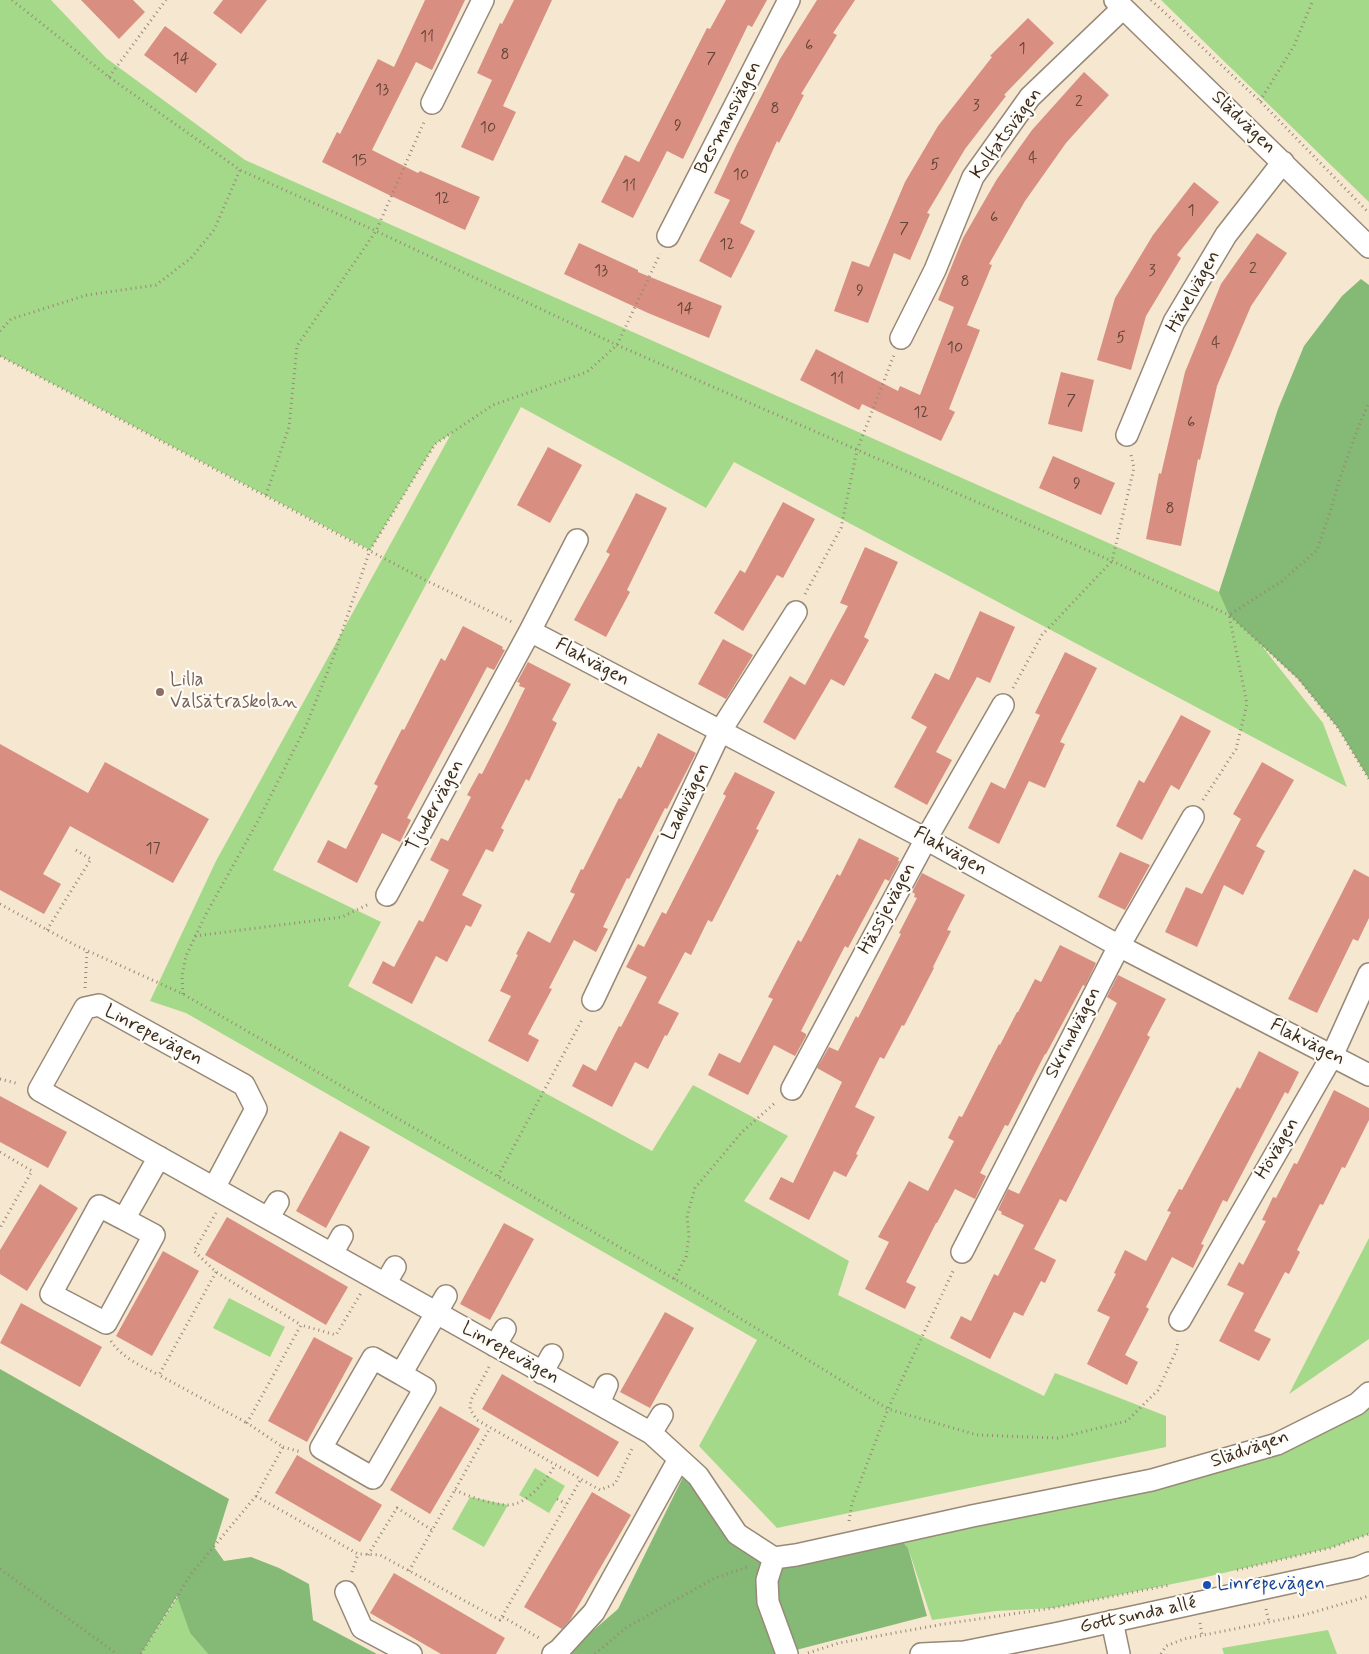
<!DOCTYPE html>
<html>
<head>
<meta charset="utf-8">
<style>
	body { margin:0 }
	canvas { display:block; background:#f5e7d0 }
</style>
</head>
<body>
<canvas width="1369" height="1654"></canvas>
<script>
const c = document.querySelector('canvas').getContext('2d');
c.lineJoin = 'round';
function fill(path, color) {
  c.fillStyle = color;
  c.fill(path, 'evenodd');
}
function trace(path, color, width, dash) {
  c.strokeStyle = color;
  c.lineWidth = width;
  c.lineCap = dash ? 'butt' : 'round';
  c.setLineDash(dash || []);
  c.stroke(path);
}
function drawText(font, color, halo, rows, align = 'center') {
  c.font = font + ' Mynerve,sans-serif';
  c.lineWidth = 4.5;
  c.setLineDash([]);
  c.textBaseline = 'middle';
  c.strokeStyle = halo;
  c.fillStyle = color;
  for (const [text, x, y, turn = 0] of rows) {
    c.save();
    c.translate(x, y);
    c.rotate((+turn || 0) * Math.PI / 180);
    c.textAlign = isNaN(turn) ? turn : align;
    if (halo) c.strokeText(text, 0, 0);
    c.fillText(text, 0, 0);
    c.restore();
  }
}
fill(new Path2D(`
	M 0,0 L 51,0 L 106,58 L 245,160 L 1219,592 L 1323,723 L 1347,787 L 734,462 L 706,508 L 521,407 L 273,870 L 381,922 L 348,986 L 652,1151 L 693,1085 L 788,1136 L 744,1201 L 849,1261 L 838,1295 L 1044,1396 L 1055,1373 L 1166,1416 L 1166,1447 L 777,1528 L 699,1446 L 757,1340 L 186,1013 L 150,1001 L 216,861 L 451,434 L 435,444 L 370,550 L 0,356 Z
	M 1161,0 L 1369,0 L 1369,202 Z
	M 1369,1238 L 1369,1339 L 1289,1394 Z
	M 229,1298 L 285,1327 L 270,1357 L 213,1328 Z
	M 1369,1393 L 1369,1534 L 1330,1548 L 1202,1578 L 1053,1608 L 996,1611 L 932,1620 L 908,1548 L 895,1533 L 1277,1444 Z
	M 535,1468 L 565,1486 L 549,1513 L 519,1495 Z
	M 470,1497 L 508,1505 L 484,1547 L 452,1529 Z
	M 178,1596 L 190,1633 L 208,1654 L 141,1654 Z
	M 1328,1630 L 1337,1654 L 1224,1654 L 1222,1648 Z`), '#a5d98a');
fill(new Path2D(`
	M 1361,279 L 1369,285 L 1369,779 L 1338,728 L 1298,679 L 1229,615 L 1219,592 L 1278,409 L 1304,346 L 1342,296 Z
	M 0,1369 L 229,1499 L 214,1547 L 224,1561 L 251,1557 L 279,1568 L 309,1584 L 313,1620 L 377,1654 L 208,1654 L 190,1633 L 177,1596 L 141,1654 L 0,1654 Z
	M 688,1467 L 774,1558 L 895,1533 L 908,1548 L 927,1616 L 796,1650 L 786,1654 L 566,1654 L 618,1609 Z`), '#84b976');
fill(new Path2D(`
	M 81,0 L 133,0 L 145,12 L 119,39 Z
	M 223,0 L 267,0 L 241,34 L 213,13 Z
	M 425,0 L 465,0 L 432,70 L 416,62 L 372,150 L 418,173 L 420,171 L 480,197 L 465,230 L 387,194 L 322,162 L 337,132 L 340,134 L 378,59 L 394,67 Z
	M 514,0 L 552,0 L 503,106 L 516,112 L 493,161 L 461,147 L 492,80 L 477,73 L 500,23 L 502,24 Z
	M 726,0 L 767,0 L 752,27 L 748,25 L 683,159 L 667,151 L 633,218 L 601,202 L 625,155 L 639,162 L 707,28 L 710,29 Z
	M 817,0 L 855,0 L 833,33 L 837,35 L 801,94 L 804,95 L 779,143 L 777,141 L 740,223 L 755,231 L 731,278 L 699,261 L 730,200 L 714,193 L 736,146 L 780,59 Z
	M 1028,18 L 1054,43 L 1004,95 L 1006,96 L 965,149 L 927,213 L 930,214 L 910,260 L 894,253 L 868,323 L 834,311 L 852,261 L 869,267 L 905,182 L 938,126 L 992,57 L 990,56 Z
	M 165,26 L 217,64 L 196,93 L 144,55 Z
	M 1084,72 L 1109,95 L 1066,143 L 1025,201 L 989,264 L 992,265 L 967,325 L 980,330 L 949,409 L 955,412 L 941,441 L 862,404 L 859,410 L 800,380 L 816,349 L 898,391 L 900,386 L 920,395 L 954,307 L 938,300 L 963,238 L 997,179 L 1032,130 Z
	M 1194,182 L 1219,202 L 1177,255 L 1181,258 L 1146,316 L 1131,370 L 1097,360 L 1115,298 L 1153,235 Z
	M 1257,233 L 1287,253 L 1251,306 L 1217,386 L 1200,460 L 1198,459 L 1181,546 L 1146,539 L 1159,473 L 1161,474 L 1185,372 L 1221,284 Z
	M 579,243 L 638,270 L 638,272 L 722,306 L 709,338 L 648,313 L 564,274 Z
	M 1061,372 L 1094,380 L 1082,432 L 1048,424 Z
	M 548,447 L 582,465 L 550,523 L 517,505 Z
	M 1053,456 L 1115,483 L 1101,515 L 1039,488 Z
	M 636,493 L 667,508 L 627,590 L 630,592 L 606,637 L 574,620 L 610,554 L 606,552 Z
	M 783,502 L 815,519 L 783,578 L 777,575 L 743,631 L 714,613 L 740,570 L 745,573 Z
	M 865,547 L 898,562 L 864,637 L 869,640 L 844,686 L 831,679 L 795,740 L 763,722 L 790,676 L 805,685 L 848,606 L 840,603 Z
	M 980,611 L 1015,627 L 990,683 L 977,677 L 936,752 L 952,760 L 927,805 L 894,787 L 927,727 L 911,718 L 935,673 L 949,680 Z
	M 463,626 L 503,647 L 502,649 L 505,650 L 494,670 L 487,667 L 407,818 L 411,820 L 400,842 L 382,833 L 357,883 L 317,862 L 328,840 L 346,849 L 378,786 L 374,784 L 385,762 L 402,729 L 404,730 L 441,658 L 445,661 Z
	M 723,639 L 753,655 L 726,699 L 698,684 Z
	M 1065,652 L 1097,668 L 1060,742 L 1065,744 L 1045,788 L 1029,781 L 999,844 L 968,828 L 991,782 L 1005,789 L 1040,715 L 1035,713 Z
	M 528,662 L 571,684 L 552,720 L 557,723 L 529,781 L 526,779 L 501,828 L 504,830 L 493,852 L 486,849 L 462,895 L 482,905 L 471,927 L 466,925 L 447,962 L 436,956 L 412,1004 L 372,983 L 383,961 L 394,967 L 419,920 L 423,922 L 449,870 L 430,860 L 441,838 L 448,841 L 471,797 L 467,795 L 479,773 L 482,774 L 507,725 L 525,688 L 519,686 L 520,683 L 517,682 Z
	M 1181,715 L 1211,731 L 1179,790 L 1171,785 L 1142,840 L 1116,826 L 1139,780 L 1144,783 Z
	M 658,733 L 696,753 L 667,809 L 665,808 L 629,879 L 627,878 L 603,927 L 608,929 L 596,952 L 574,940 L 549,988 L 552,989 L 528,1034 L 539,1040 L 528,1062 L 488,1041 L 511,996 L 500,991 L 518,955 L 516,954 L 528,931 L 550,943 L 575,894 L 570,892 L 581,869 L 583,870 L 619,798 L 621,799 L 638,766 L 641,768 Z
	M 0,744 L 88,793 L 105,762 L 209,819 L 173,883 L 70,826 L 43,874 L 61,884 L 44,914 L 0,890 Z
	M 1262,762 L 1294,780 L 1256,846 L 1265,851 L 1243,895 L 1224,885 L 1197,947 L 1165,932 L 1186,887 L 1202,894 L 1241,819 L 1233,814 Z
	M 735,772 L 775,792 L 756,829 L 759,830 L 712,922 L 708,920 L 691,955 L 685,952 L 658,1003 L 679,1013 L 667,1036 L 665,1035 L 648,1069 L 635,1062 L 612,1107 L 572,1086 L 583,1064 L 596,1071 L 619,1026 L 621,1027 L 647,977 L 626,967 L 638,944 L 644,947 L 662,912 L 666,914 L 726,796 L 723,794 Z
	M 859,838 L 899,858 L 898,861 L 900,861 L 889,881 L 885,879 L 848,948 L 845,946 L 801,1031 L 806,1034 L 806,1036 L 795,1056 L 774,1045 L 748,1095 L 708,1075 L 719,1053 L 740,1063 L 773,999 L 768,997 L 798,940 L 801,942 L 837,874 L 840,876 Z
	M 1120,852 L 1150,865 L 1125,910 L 1098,897 Z
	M 1354,869 L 1369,877 L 1369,918 L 1358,941 L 1353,939 L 1317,1013 L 1288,999 Z
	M 922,873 L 965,895 L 947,930 L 951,931 L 933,967 L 934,968 L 904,1026 L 902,1025 L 884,1059 L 880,1057 L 855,1107 L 875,1117 L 856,1154 L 858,1155 L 846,1177 L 834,1171 L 809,1220 L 769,1199 L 781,1177 L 793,1183 L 842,1082 L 817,1068 L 829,1047 L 838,1051 L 856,1016 L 858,1018 L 901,934 L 899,933 L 917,898 L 914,897 L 915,894 L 912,892 Z
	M 1060,945 L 1096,963 L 1085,986 L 1083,985 L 1046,1054 L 1045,1054 L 1008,1126 L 1005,1125 L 980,1173 L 986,1176 L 975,1199 L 955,1189 L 937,1223 L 936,1223 L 906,1282 L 916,1287 L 905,1309 L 865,1289 L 889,1242 L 878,1237 L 909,1181 L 928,1191 L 954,1141 L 948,1138 L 959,1116 L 962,1117 L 999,1044 L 1000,1045 L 1017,1012 L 1018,1012 L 1035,979 L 1041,982 Z
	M 1118,975 L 1166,999 L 1147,1035 L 1150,1037 L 1066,1202 L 1060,1199 L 1034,1249 L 1056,1260 L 1045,1283 L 1041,1281 L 1023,1316 L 1014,1312 L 990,1359 L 950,1338 L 961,1316 L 971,1321 L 994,1274 L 998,1276 L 1024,1225 L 1001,1214 L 1002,1212 L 998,1210 L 1008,1189 L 1019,1194 L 1099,1039 L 1117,1003 L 1107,997 Z
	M 1259,1051 L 1299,1072 L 1288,1094 L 1285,1092 L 1227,1202 L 1223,1200 L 1201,1244 L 1204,1245 L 1193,1268 L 1172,1257 L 1146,1307 L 1149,1309 L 1125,1355 L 1138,1362 L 1127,1385 L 1087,1364 L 1110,1317 L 1097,1311 L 1116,1274 L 1114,1273 L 1125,1250 L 1146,1261 L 1171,1212 L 1167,1211 L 1179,1189 L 1182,1190 L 1237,1087 L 1240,1089 Z
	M 1334,1090 L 1369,1108 L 1369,1120 L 1345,1168 L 1342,1167 L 1323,1205 L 1320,1204 L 1297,1250 L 1300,1252 L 1289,1274 L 1285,1272 L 1254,1331 L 1271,1339 L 1259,1361 L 1219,1341 L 1244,1293 L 1227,1285 L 1239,1262 L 1243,1265 L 1266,1221 L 1262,1220 L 1273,1197 L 1276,1198 L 1294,1163 L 1297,1164 Z
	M 0,1096 L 67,1132 L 48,1168 L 0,1142 Z
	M 340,1131 L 370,1147 L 326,1228 L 296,1211 Z
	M 40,1184 L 78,1208 L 27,1291 L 0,1274 L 0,1250 Z
	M 227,1217 L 348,1287 L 326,1325 L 205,1255 Z
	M 504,1223 L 534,1239 L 490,1320 L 460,1304 Z
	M 163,1251 L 199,1271 L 152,1356 L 116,1336 Z
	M 21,1303 L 102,1347 L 80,1387 L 0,1343 Z
	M 665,1312 L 694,1328 L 650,1408 L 620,1392 Z
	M 314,1337 L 353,1358 L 307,1442 L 268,1421 Z
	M 502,1374 L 619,1442 L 598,1477 L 482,1409 Z
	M 440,1406 L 480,1429 L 430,1514 L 390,1490 Z
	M 297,1455 L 382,1505 L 360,1542 L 275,1493 Z
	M 592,1492 L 631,1515 L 570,1620 L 562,1629 L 524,1607 Z
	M 394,1573 L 505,1638 L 496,1654 L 441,1654 L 370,1613 Z`), '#d88f81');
const minor = new Path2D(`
	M 1115,0 L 1369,247
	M 432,103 L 483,0
	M 668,236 L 789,0
	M 901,338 L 935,270 L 973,177 L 1030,97 L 1123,8
	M 1127,435 L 1174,322 L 1226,235 L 1283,162
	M 530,631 L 926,839 L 1119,946 L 1369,1075
	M 387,895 L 530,631 L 577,540
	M 593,1000 L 721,730 L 796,612
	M 792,1089 L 926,839 L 1003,705
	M 214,1188 L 256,1109 L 244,1085 L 99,1005 L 85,1008 L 39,1090 L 651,1433 L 698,1476 L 737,1534 L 774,1558 L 796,1555 L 972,1516 L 1152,1480 L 1277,1444 L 1357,1404 L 1369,1393
	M 268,1218 L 278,1202
	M 124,1219 L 154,1235 L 106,1323 L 51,1294 L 99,1206 L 124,1219 L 159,1157
	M 962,1252 L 1119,946 L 1193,817
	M 332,1254 L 342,1236
	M 385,1284 L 395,1267
	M 1180,1320 L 1332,1056 L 1369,974
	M 495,1346 L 505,1329
	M 542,1373 L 552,1355
	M 401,1374 L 425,1388 L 373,1478 L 321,1448 L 373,1358 L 401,1374 L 446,1296
	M 599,1403 L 607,1385
	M 651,1433 L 662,1415
	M 774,1558 L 767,1580 L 768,1602 L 787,1654
	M 346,1592 L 362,1628 L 411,1654
	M 1112,1621 L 1119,1654
	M 553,1654 L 559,1650 L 594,1612 L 679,1459
	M 921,1654 L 964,1652 L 1059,1633 L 1357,1568 L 1369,1563`);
trace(minor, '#988877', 24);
trace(new Path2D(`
	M 12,0 L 109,77 L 240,170 L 376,231 L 617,345 L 1112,561 L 1229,615 L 1298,678 L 1338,728 L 1369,779
	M 1151,0 L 1260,101 L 1369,213
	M 109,77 L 166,0
	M 1260,101 L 1294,46 L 1313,0
	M 0,331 L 11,319 L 87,295 L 156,285 L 191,258 L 214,230 L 240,170
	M 0,356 L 427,581 L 512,622
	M 266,495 L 289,427 L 297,346 L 376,231 L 424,122
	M 805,594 L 841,528 L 857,450 L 894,355
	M 1013,688 L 1042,635 L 1112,561 L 1134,468 L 1131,455
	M 1203,800 L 1236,749 L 1247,704 L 1229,615 L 1282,581 L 1317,550 L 1329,515 L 1340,478 L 1358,428 L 1369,402
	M 0,904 L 75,945 L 183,994 L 697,1292 L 888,1409 L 977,1435 L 1058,1438 L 1127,1421 L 1158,1390 L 1177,1349 L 1178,1340
	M 47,930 L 91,859 L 74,849
	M 195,936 L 342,917 L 369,904
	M 85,988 L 87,951
	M 183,994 L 182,976 L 186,956 L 206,914 L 259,819 L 306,726 L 333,658 L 370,550 L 435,444 L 493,405 L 587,372 L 617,345 L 660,254
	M 0,1079 L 19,1084
	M 0,1152 L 32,1171 L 0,1228
	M 498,1176 L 583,1018
	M 216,1213 L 194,1251 L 216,1272 L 301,1325
	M 216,1272 L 159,1375 L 247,1423
	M 674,1279 L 686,1257 L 689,1236 L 687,1216 L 695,1188 L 742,1132 L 776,1102
	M 111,1341 C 122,1358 141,1366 159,1375
	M 489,1367 L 471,1400 L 470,1409 L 477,1420 L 600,1490 L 615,1484 L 633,1447
	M 283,1447 L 301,1452
	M 455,1490 C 470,1497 490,1504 507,1505 C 526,1506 547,1480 555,1465
	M 256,1496 L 358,1554 L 380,1555 L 500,1620 L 581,1479
	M 557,1499 L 566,1504
	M 849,1521 L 852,1503 L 888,1409 L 954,1269
	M 368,1555 L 397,1508 L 432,1530
	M 0,1569 L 117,1654
	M 1237,1570 L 1330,1548 L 1369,1534
	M 409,1571 L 490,1428
	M 352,1572 L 358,1554
	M 1266,1609 L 1269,1622
	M 503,1617 L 539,1638
	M 1200,1623 L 1202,1635
	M 808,1653 L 839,1643 L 944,1624 L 1053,1608 L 1170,1585
	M 141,1654 L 191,1574 L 256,1496 L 283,1447 L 247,1423 L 301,1325 L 336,1335 L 361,1293
	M 595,1654 L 627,1627 L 715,1578 L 747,1567
	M 1161,1654 L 1166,1646 L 1184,1639 L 1304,1615 L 1369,1596`), '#988877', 3, [1, 4]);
trace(minor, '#fff', 21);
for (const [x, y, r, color] of [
	[160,692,5,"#8d6e63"],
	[1207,1585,5,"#1a4fb4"]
]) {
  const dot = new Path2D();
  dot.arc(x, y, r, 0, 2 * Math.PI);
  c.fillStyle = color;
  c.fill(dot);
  trace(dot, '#fdfcf7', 2);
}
drawText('16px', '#624337', null, [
	["11",427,38],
	["6",809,47],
	["1",1022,50],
	["8",505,56],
	["14",181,60],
	["7",711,60],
	["13",382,91],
	["2",1079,103],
	["3",976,107],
	["8",775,110],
	["9",678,127],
	["10",488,129],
	["4",1033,159],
	["15",359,162],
	["5",935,166],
	["10",741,176],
	["11",629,187],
	["12",442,200],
	["1",1191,212],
	["6",994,219],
	["7",904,230],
	["12",727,246],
	["2",1253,270],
	["13",601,272],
	["3",1152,272],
	["8",965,283],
	["9",860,292],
	["14",685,310],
	["5",1121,339],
	["4",1216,344],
	["10",955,349],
	["11",837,380],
	["7",1071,402],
	["12",921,414],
	["6",1191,424],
	["9",1077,485],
	["8",1170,510],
	["17",153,850]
]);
drawText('19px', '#3b2a1e', '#fdfcf7', [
	["Besmansvägen",729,118,-63],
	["Slädvägen",1243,123,44],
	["Kolfatsvägen",1007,134,-54],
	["Hävelvägen",1194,292,-61],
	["Flakvägen",592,663,28],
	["Laduvägen",687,802,-64],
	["Tjudervägen",436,806,-62],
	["Flakvägen",950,852,29],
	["Hässjevägen",888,909,-62],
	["Skrindvägen",1074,1033,-63],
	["Linrepevägen",153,1036,28],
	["Flakvägen",1307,1043,27],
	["Hövägen",1278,1149,-60],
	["Linrepevägen",510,1354,29],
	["Slädvägen",1250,1450,-19],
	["Gottsunda allé",1138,1616,-12]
]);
drawText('19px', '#785e54', '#fdfcf7', [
	["Lilla",170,681],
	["Valsätraskolan",170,703]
], 'left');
drawText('19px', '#164399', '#fdfcf7', [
	["Linrepevägen",1217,1585]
], 'left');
</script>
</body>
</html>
